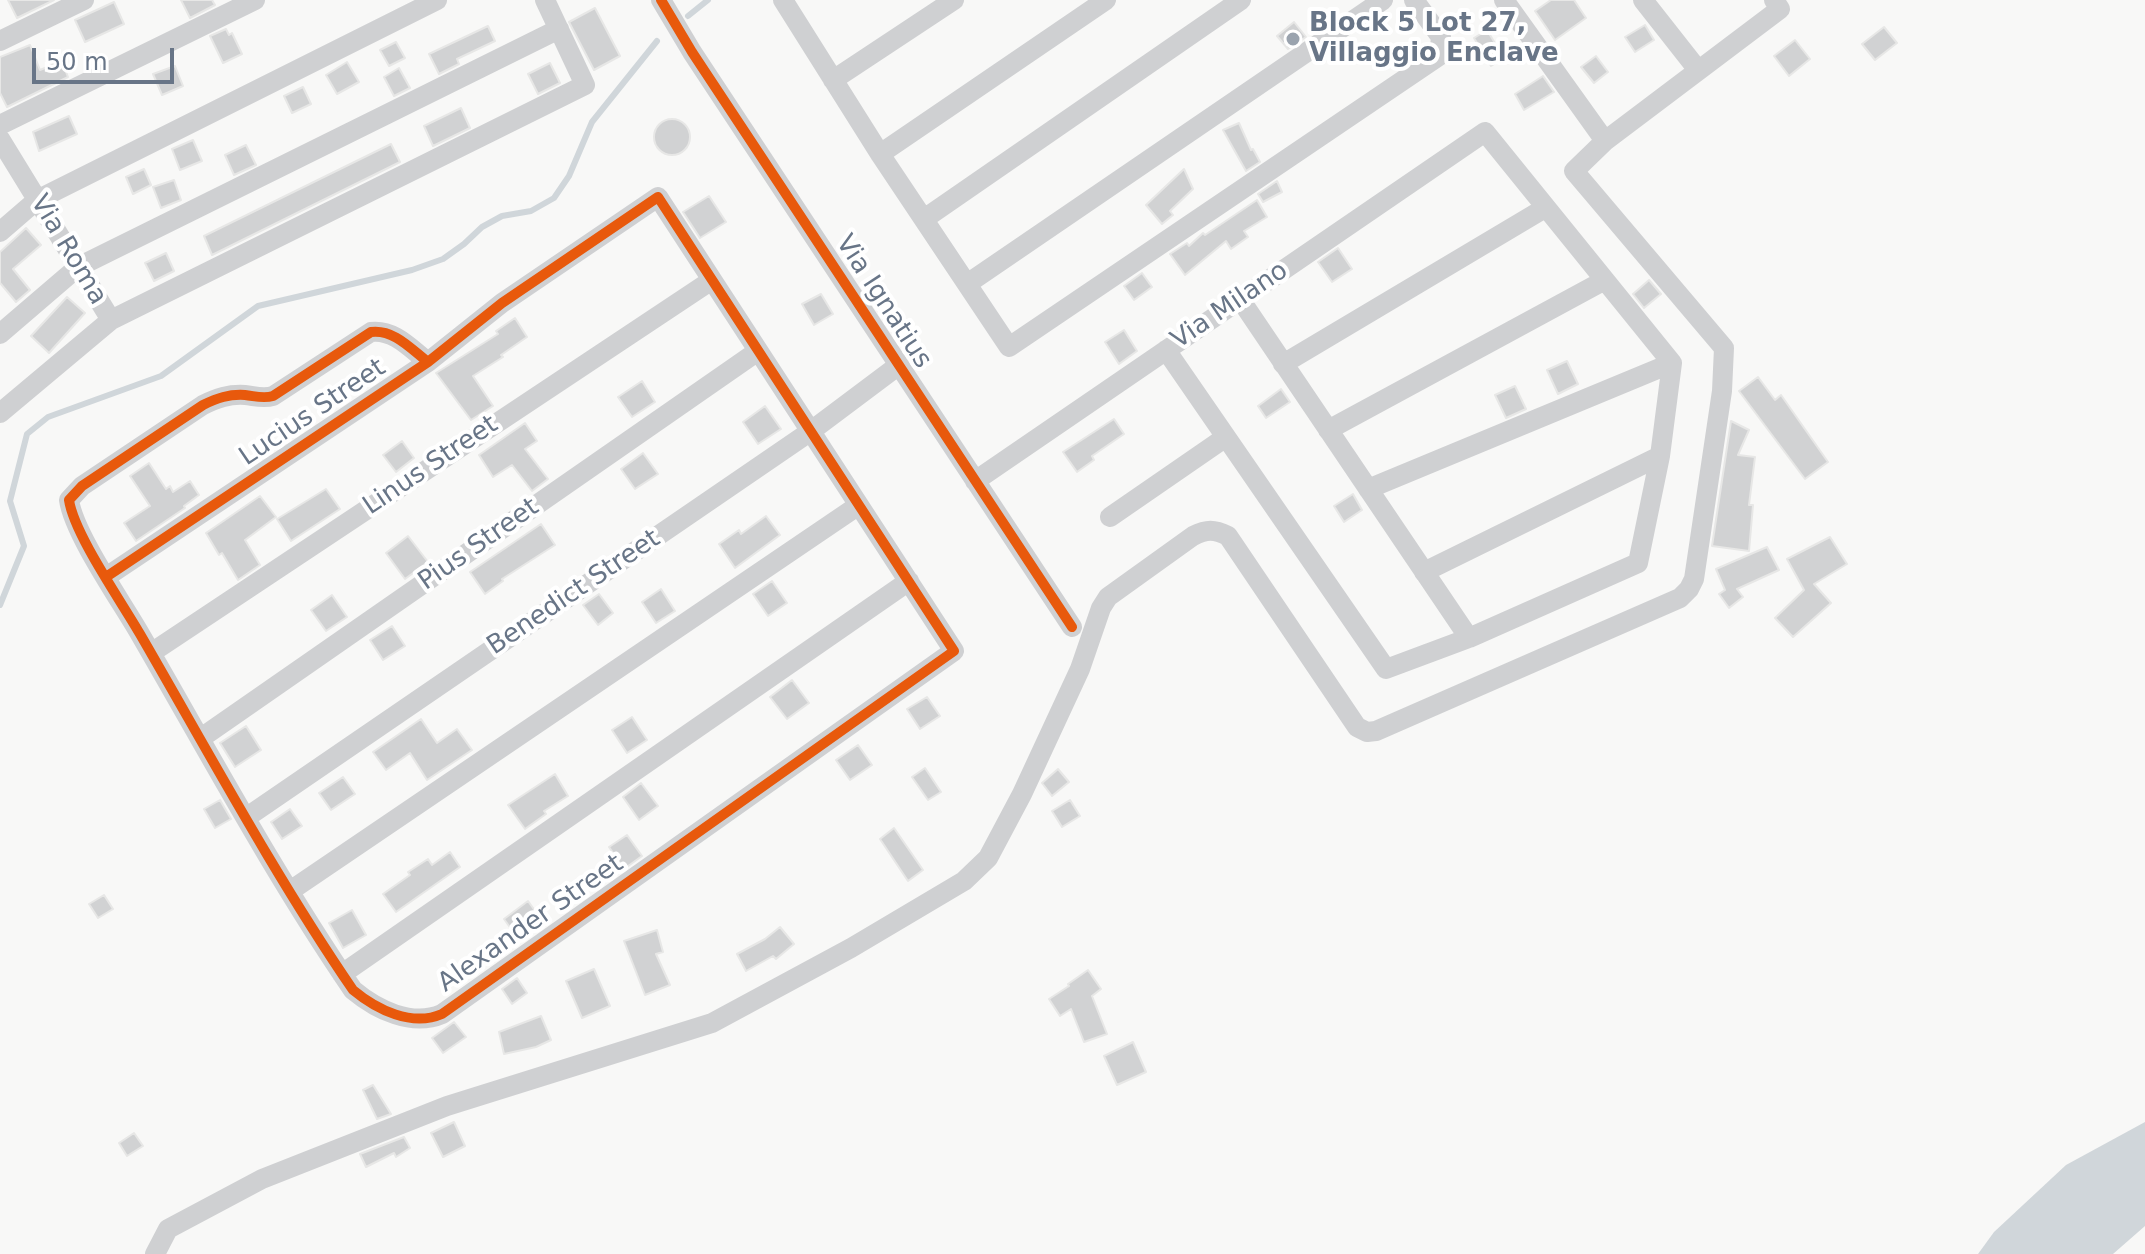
<!DOCTYPE html>
<html>
<head>
<meta charset="utf-8">
<style>
	body { margin:0 }
	#map { position:relative; width:2145px; height:1254px; overflow:hidden; background:#f8f8f7; font-family:"DejaVu Sans",sans-serif }
	canvas { display:block }
	.scale { position:absolute; left:32px; top:48px; width:142px; height:36px; box-sizing:border-box; border:4px solid #687587; border-top:0; padding-left:10px; font-size:24px; line-height:28px; white-space:nowrap; color:#687587; -webkit-text-stroke:6px #fff; paint-order:stroke }
</style>
</head>
<body>
<div id="map">
<canvas width="2145" height="1254"></canvas>
<div class="scale">50 m</div>
</div>
<script>
const c = document.querySelector('canvas').getContext('2d');
c.lineJoin = 'round';
function fill(path, color) {
  c.fillStyle = color;
  c.fill(path, 'evenodd');
}
function trace(path, color, width, dash) {
  c.strokeStyle = color;
  c.lineWidth = width;
  c.lineCap = dash ? 'butt' : 'round';
  c.setLineDash(dash || []);
  c.stroke(path);
}
function drawText(font, color, halo, rows, align = 'center') {
  c.font = font + ' "DejaVu Sans",sans-serif';
  c.lineWidth = 8;
  c.setLineDash([]);
  c.textBaseline = 'middle';
  c.strokeStyle = halo;
  c.fillStyle = color;
  for (const [text, x, y, turn = 0] of rows) {
    c.save();
    c.translate(x, y);
    c.rotate((+turn || 0) * Math.PI / 180);
    c.textAlign = isNaN(turn) ? turn : align;
    if (halo) c.strokeText(text, 0, 0);
    c.fillText(text, 0, 0);
    c.restore();
  }
}
fill(new Path2D(`
	M 2145,1122 L 2145,1226 L 2113,1254 L 1978,1254 L 1994,1232 L 2066,1165 Z`), '#d0d6da');
trace(new Path2D(`
	M 688,16 L 708,0
	M 0,605 L 24,546 L 10,501 L 27,434 L 48,417 L 161,376 L 258,306 L 412,270 L 443,259 L 464,244 L 482,227 L 502,216 L 531,211 L 554,198 L 569,176 L 592,122 L 657,41`), '#d0d6da', 6);
const building = new Path2D(`
	M 8,0 L 54,0 L 17,18 Z
	M 181,0 L 212,0 L 215,5 L 190,18 Z
	M 1551,0 L 1574,0 L 1586,18 L 1555,40 L 1535,11 Z
	M 114,2 L 124,24 L 85,42 L 75,20 Z
	M 595,8 L 620,56 L 594,70 L 569,22 Z
	M 1294,22 L 1306,37 L 1288,49 L 1277,36 Z
	M 1645,25 L 1654,40 L 1635,52 L 1625,37 Z
	M 488,26 L 495,41 L 457,59 L 459,64 L 439,74 L 429,54 Z
	M 1884,27 L 1897,43 L 1875,60 L 1862,44 Z
	M 226,29 L 229,35 L 232,33 L 242,54 L 223,63 L 210,36 Z
	M 1487,30 L 1504,58 L 1491,66 L 1474,38 Z
	M 1795,40 L 1810,59 L 1789,76 L 1774,56 Z
	M 396,42 L 405,58 L 389,66 L 380,50 Z
	M 30,45 L 40,70 L 62,61 L 68,77 L 7,107 L 0,93 L 0,57 Z
	M 1596,56 L 1608,72 L 1594,83 L 1581,67 Z
	M 347,62 L 359,82 L 337,94 L 326,75 Z
	M 550,63 L 560,83 L 538,94 L 528,74 Z
	M 175,66 L 183,86 L 162,95 L 153,74 Z
	M 399,68 L 410,88 L 394,96 L 384,77 Z
	M 1543,76 L 1554,92 L 1524,110 L 1515,94 Z
	M 303,87 L 311,104 L 292,113 L 284,96 Z
	M 461,108 L 470,128 L 433,146 L 424,126 Z
	M 69,116 L 77,134 L 39,151 L 33,132 Z
	M654 137a18 18 0 1 1 36 0a18 18 0 1 1-36 0Z
	M 1239,123 L 1251,150 L 1253,149 L 1260,162 L 1246,171 L 1223,130 Z
	M 193,140 L 202,161 L 180,170 L 172,149 Z
	M 391,144 L 400,162 L 212,255 L 204,236 Z
	M 246,145 L 256,165 L 234,175 L 225,155 Z
	M 144,169 L 151,185 L 133,194 L 126,177 Z
	M 1184,169 L 1193,189 L 1170,211 L 1173,215 L 1162,224 L 1146,205 Z
	M 174,180 L 181,200 L 161,208 L 153,187 Z
	M 1277,181 L 1282,192 L 1263,202 L 1258,194 Z
	M 709,196 L 726,222 L 700,238 L 683,212 Z
	M 1257,200 L 1267,217 L 1244,231 L 1248,237 L 1231,249 L 1226,241 L 1185,275 L 1170,254 L 1187,243 L 1189,246 L 1203,233 L 1205,235 Z
	M 26,228 L 41,245 L 13,269 L 30,290 L 16,302 L 0,283 L 0,252 Z
	M 1338,248 L 1352,269 L 1332,282 L 1318,262 Z
	M 166,253 L 174,271 L 154,281 L 145,263 Z
	M 1142,273 L 1152,287 L 1134,300 L 1124,286 Z
	M 1649,280 L 1661,294 L 1644,308 L 1633,294 Z
	M 821,294 L 833,314 L 814,325 L 802,304 Z
	M 67,297 L 85,313 L 49,353 L 31,336 Z
	M 515,318 L 527,337 L 501,355 L 503,357 L 473,376 L 493,406 L 471,420 L 436,373 L 498,334 L 496,331 Z
	M 1124,330 L 1137,351 L 1119,364 L 1105,342 Z
	M 1567,361 L 1578,384 L 1558,394 L 1547,370 Z
	M 1758,377 L 1775,400 L 1781,395 L 1828,462 L 1805,479 L 1739,391 Z
	M 642,381 L 655,402 L 632,417 L 618,397 Z
	M 1515,386 L 1526,409 L 1506,418 L 1495,395 Z
	M 1281,389 L 1290,402 L 1266,418 L 1258,406 Z
	M 765,406 L 781,429 L 758,444 L 743,422 Z
	M 1114,419 L 1124,434 L 1092,456 L 1094,460 L 1077,472 L 1063,452 Z
	M 1731,421 L 1749,430 L 1738,455 L 1755,457 L 1749,505 L 1753,505 L 1749,551 L 1712,546 Z
	M 525,423 L 537,441 L 525,449 L 548,479 L 532,491 L 512,465 L 493,477 L 479,455 Z
	M 402,441 L 414,458 L 396,472 L 383,455 Z
	M 643,453 L 658,474 L 635,489 L 621,469 Z
	M 149,463 L 166,489 L 170,486 L 173,492 L 190,481 L 199,495 L 184,506 L 185,508 L 136,541 L 124,523 L 150,506 L 130,476 Z
	M 326,489 L 340,509 L 291,541 L 277,519 Z
	M 1353,494 L 1362,510 L 1344,522 L 1334,506 Z
	M 260,496 L 276,517 L 245,540 L 260,565 L 238,580 L 222,553 L 219,555 L 206,533 Z
	M 766,516 L 780,535 L 735,568 L 719,544 L 739,530 L 741,534 Z
	M 541,524 L 555,545 L 502,579 L 503,581 L 485,594 L 470,572 Z
	M 408,536 L 428,562 L 405,579 L 386,553 Z
	M 1830,537 L 1847,564 L 1814,584 L 1831,603 L 1793,637 L 1775,618 L 1804,590 L 1787,559 Z
	M 1767,547 L 1779,570 L 1737,589 L 1743,597 L 1729,608 L 1719,594 L 1725,590 L 1716,569 Z
	M 772,581 L 787,603 L 768,616 L 753,594 Z
	M 661,589 L 675,611 L 656,623 L 642,602 Z
	M 599,594 L 613,613 L 598,625 L 583,605 Z
	M 332,595 L 347,617 L 326,631 L 311,610 Z
	M 392,626 L 405,646 L 383,660 L 370,640 Z
	M 792,680 L 809,703 L 787,719 L 770,697 Z
	M 927,697 L 940,716 L 920,729 L 907,709 Z
	M 632,717 L 647,740 L 627,753 L 612,730 Z
	M 421,719 L 437,743 L 457,729 L 472,750 L 427,780 L 410,753 L 386,770 L 373,752 Z
	M 246,726 L 261,750 L 235,767 L 220,743 Z
	M 858,745 L 872,765 L 850,780 L 836,760 Z
	M 925,768 L 941,792 L 928,800 L 912,777 Z
	M 1058,769 L 1069,782 L 1052,796 L 1042,783 Z
	M 555,774 L 568,796 L 544,811 L 546,814 L 525,829 L 508,805 Z
	M 343,777 L 355,794 L 331,810 L 319,793 Z
	M 641,783 L 658,806 L 639,820 L 623,797 Z
	M 220,800 L 231,819 L 215,828 L 204,809 Z
	M 1070,800 L 1080,816 L 1062,827 L 1052,811 Z
	M 290,809 L 302,826 L 282,839 L 271,822 Z
	M 894,828 L 923,870 L 908,881 L 880,839 Z
	M 627,835 L 642,856 L 624,869 L 609,847 Z
	M 450,852 L 460,867 L 396,912 L 383,894 L 410,875 L 408,872 L 428,859 L 432,865 Z
	M 104,895 L 113,909 L 98,918 L 89,904 Z
	M 528,901 L 543,922 L 519,940 L 504,919 Z
	M 352,910 L 366,935 L 343,948 L 329,923 Z
	M 780,927 L 794,944 L 776,959 L 773,956 L 746,971 L 737,954 L 765,939 Z
	M 657,930 L 663,952 L 656,954 L 670,985 L 645,995 L 624,941 Z
	M 594,969 L 610,1006 L 582,1018 L 566,981 Z
	M 1088,970 L 1101,989 L 1092,996 L 1107,1034 L 1084,1042 L 1071,1009 L 1060,1016 L 1049,999 L 1069,986 L 1068,984 Z
	M 517,978 L 527,993 L 512,1004 L 502,989 Z
	M 541,1016 L 551,1040 L 536,1047 L 504,1054 L 499,1032 Z
	M 454,1022 L 466,1037 L 443,1053 L 432,1038 Z
	M 1133,1042 L 1146,1072 L 1117,1085 L 1104,1056 Z
	M 373,1085 L 391,1114 L 377,1119 L 363,1090 Z
	M 454,1122 L 465,1146 L 443,1157 L 431,1133 Z
	M 134,1133 L 143,1146 L 127,1156 L 119,1143 Z
	M 404,1137 L 410,1148 L 396,1157 L 394,1153 L 366,1167 L 360,1154 Z`);
fill(building, '#d1d2d3');
trace(building, '#e7e7e6', 2);
trace(new Path2D(`
	M 661,0 L 692,52 L 1072,627
	M 783,0 L 880,154 L 1009,347 L 1439,56 L 1441,37 L 1414,0
	M 1504,0 L 1605,141
	M 1643,0 L 1698,70
	M 0,41 L 84,0
	M 833,80 L 954,0
	M 0,125 L 255,0
	M 0,139 L 111,320
	M 880,154 L 1106,0
	M 924,219 L 1241,0
	M 0,232 L 37,200 L 437,0
	M 967,284 L 1383,0
	M 1240,299 L 1469,638
	M 0,334 L 78,267 L 559,29
	M 1283,364 L 1545,208
	M 0,413 L 111,320 L 585,85 L 545,0
	M 1328,430 L 1605,280
	M 975,481 L 1485,132 L 1672,363 L 1660,456 L 1638,563 L 1469,638 L 1386,669 L 1166,350
	M 1368,489 L 1672,363
	M 1110,517 L 1226,437
	M 1424,572 L 1660,456
	M 106,577 L 428,362 L 502,303 L 658,197 L 954,651 L 442,1014 C 412,1027 377,1010 353,990 C 275,876 209,753 140,634 C 121,601 74,534 69,500 L 82,486 L 203,405 C 217,398 229,394 245,395 C 255,396 263,399 273,396 L 371,332 C 394,329 411,349 428,362
	M 151,653 L 712,280
	M 201,738 L 758,351
	M 247,817 L 811,431 L 899,365
	M 290,891 L 859,505
	M 342,974 L 909,581
	M 155,1254 L 168,1229 L 262,1179 L 447,1106 L 712,1023 L 851,948 L 964,881 L 988,858 L 1022,794 L 1080,669 L 1101,608 L 1108,597 L 1193,536 C 1207,529 1214,529 1228,536 L 1357,727 L 1367,732 L 1376,731 L 1680,598 L 1689,589 L 1694,579 L 1722,391 L 1724,348 L 1574,171 L 1605,141 L 1780,9 L 1774,0`), '#cfd0d2', 20);
trace(new Path2D(`
	M 661,0 L 692,52 L 1072,627
	M 106,577 L 428,362 L 502,303 L 658,197 L 954,651 L 442,1014 C 412,1027 377,1010 353,990 C 275,876 209,753 140,634 C 121,601 74,534 69,500 L 82,486 L 203,405 C 217,398 229,394 245,395 C 255,396 263,399 273,396 L 371,332 C 394,329 411,349 428,362`), '#e8590c', 10);
for (const [x, y, r, color] of [
	[1293,39,8,"#9aa3ae"]
]) {
  const dot = new Path2D();
  dot.arc(x, y, r, 0, 2 * Math.PI);
  c.fillStyle = color;
  c.fill(dot);
  trace(dot, '#fff', 3);
}
drawText('bold 26px', '#687587', '#fff', [
	["Block 5 Lot 27,",1309,24],
	["Villaggio Enclave",1309,54]
], 'left');
drawText('26px', '#687587', '#fff', [
	["Via Roma",68,250,59],
	["Via Ignatius",883,302,57],
	["Via Milano",1230,306,-34],
	["Lucius Street",313,413,-34],
	["Linus Street",431,466,-34],
	["Pius Street",479,545,-35],
	["Benedict Street",574,593,-34],
	["Alexander Street",531,924,-35]
]);
</script>
</body>
</html>
